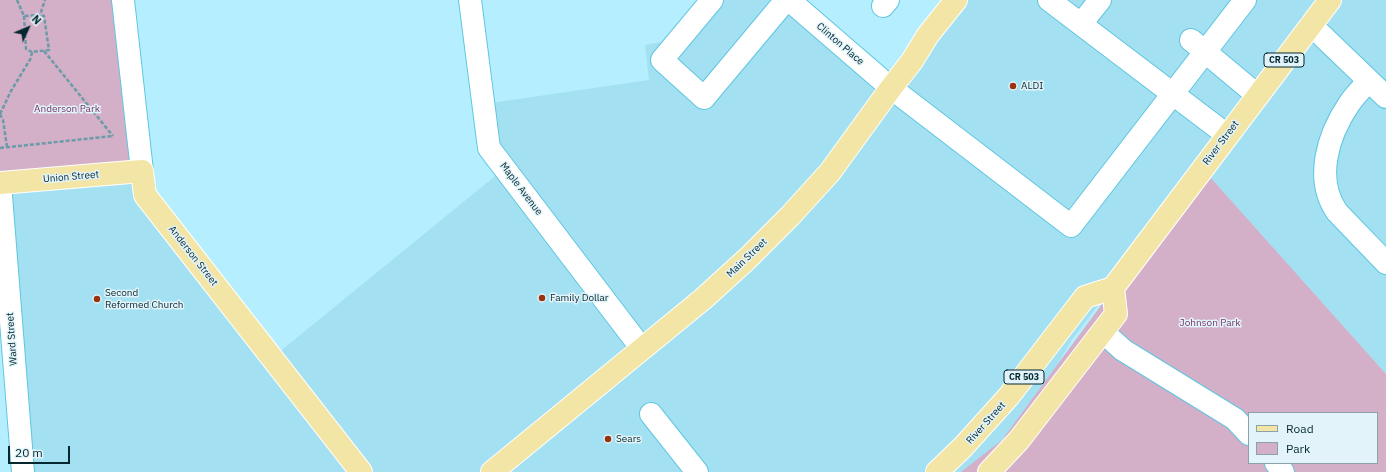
<!DOCTYPE html>
<html>
<head>
<meta charset="utf-8">
<style>
	body { margin:0 }
	#map { position:relative; width:1386px; height:472px; overflow:hidden; background:#b5eefe; font-family:"IBM Plex Sans",sans-serif }
	canvas { display:block }
	.legend { position:absolute; left:1248px; top:412px; width:130px; height:52px; box-sizing:border-box; background:#e2f4f9; border:1px solid #8aa2a9; margin:0; padding:5px 7px; list-style:none; font-size:12px; color:#052730 }
	.legend li { display:flex; align-items:center; gap:8px; height:20px }
	.legend b { width:20px; border:1px solid #8aa2a9 }
	.north { position:absolute; left:8px; top:8px; width:40px; height:40px; -webkit-text-stroke:3px #e2f4f9; paint-order:stroke; rotate:46deg; font-size:11px; font-weight:700; line-height:16px; text-align:center; color:#052730 }
	.north::after { content:''; display:block; margin:auto; width:14px; height:18px; background:#052730; clip-path:polygon(50% 0,100% 100%,50% 72%,0 100%) }
	.scale { position:absolute; left:8px; top:446px; width:62px; height:18px; box-sizing:border-box; border:2px solid #052730; border-top:0; padding-left:5px; font-size:12px; line-height:14px; white-space:nowrap; color:#052730; -webkit-text-stroke:3px #e2f4f9; paint-order:stroke }
</style>
</head>
<body>
<div id="map">
<canvas width="1386" height="472"></canvas>
<ul class="legend">
<li><b style="height:5px;background:#f3e5a6"></b>Road</li>
<li><b style="height:11px;background:#d3afc8"></b>Park</li>
</ul>
<div class="north">N</div>
<div class="scale">20 m</div>
</div>
<script>
const c = document.querySelector('canvas').getContext('2d');
c.lineJoin = 'round';
function fill(path, color) {
  c.fillStyle = color;
  c.fill(path, 'evenodd');
}
function trace(path, color, width, dash) {
  c.strokeStyle = color;
  c.lineWidth = width;
  c.lineCap = dash ? 'butt' : 'round';
  c.setLineDash(dash || []);
  c.stroke(path);
}
function drawText(font, color, halo, rows, align = 'center') {
  c.font = font + ' "IBM Plex Sans",sans-serif';
  c.lineWidth = 3;
  c.setLineDash([]);
  c.textBaseline = 'middle';
  c.strokeStyle = halo;
  c.fillStyle = color;
  for (const [text, x, y, turn = 0] of rows) {
    c.save();
    c.translate(x, y);
    c.rotate((+turn || 0) * Math.PI / 180);
    c.textAlign = isNaN(turn) ? turn : align;
    if (halo) c.strokeText(text, 0, 0);
    c.fillText(text, 0, 0);
    c.restore();
  }
}
fill(new Path2D(`
	M 702,0 L 789,0 L 891,88 L 956,0 L 1386,0 L 1386,374 L 1202,168 L 1071,341 L 1049,379 L 1019,421 L 984,459 L 969,472 L 23,472 L 0,183 L 142,171 L 272,358 L 505,168 L 484,104 L 649,80 L 645,45 L 667,41 Z`), '#a2e0f2');
fill(new Path2D(`
	M 0,0 L 123,0 L 142,171 L 0,183 Z
	M 1202,168 L 1386,374 L 1386,472 L 961,472 L 1002,440 ZM 1249,413 L 1377,413 L 1377,463 L 1249,463 Z`), '#d3afc8');
const minor = new Path2D(`
	M 123,0 L 142,171
	M 470,0 L 489,148 L 642,349
	M 712,0 L 662,60 L 704,98 L 786,0
	M 789,0 L 891,88 L 1071,226 L 1245,0
	M 1049,0 L 1227,135
	M 883,6 L 888,0
	M 1081,24 L 1100,0
	M 1311,25 L 1386,97
	M 1191,40 L 1257,95
	M 1369,81 C 1362,88 1355,95 1349,104 C 1328,135 1314,179 1337,212 L 1386,263
	M 0,183 L 23,472
	M 1103,332 L 1123,350 L 1235,419 L 1249,434
	M 651,414 L 697,472
	M 1276,463 L 1283,472`);
const major = new Path2D(`
	M 0,183 L 142,171 L 145,195 L 361,472
	M 492,472 L 703,299 L 747,259 L 790,216 L 830,172 L 891,88 L 912,61 L 928,35 L 956,0
	M 937,472 L 963,447 L 1009,396 L 1085,297 L 1113,288 L 1330,0
	M 989,472 L 1019,440 L 1116,314 L 1113,288`);
trace(minor, '#5fc6e0', 24);
trace(major, '#fff', 24);
trace(new Path2D(`
	M 17,0 L 24,16 L 40,15 L 45,0
	M 24,16 L 26,49 L 32,52
	M 44,51 L 113,136
	M 0,114 L 11,91 L 31,58 L 32,52 L 49,50 L 44,16 L 40,15
	M 0,114 L 3,120 L 7,147
	M 0,148 L 113,136`), '#6b9ba8', 2.5, [4, 2]);
trace(minor, '#fff', 22);
trace(major, '#f3e5a6', 22);
for (const [x, y, r, color] of [
	[1013,86,4,"#99320f"],
	[542,298,4,"#99320f"],
	[97,299,4,"#99320f"],
	[608,439,4,"#99320f"]
]) {
  const dot = new Path2D();
  dot.arc(x, y, r, 0, 2 * Math.PI);
  c.fillStyle = color;
  c.fill(dot);
  trace(dot, '#e2f4f9', 1.5);
}
for (const [x, y, w] of [
	[1284,60,40],
	[1024,377,40]
]) {
  const box = new Path2D();
  box.roundRect(x - w / 2, y - 7, w, 14, 3);
  c.fillStyle = '#e2f4f9';
  c.fill(box);
  trace(box, '#052730', 1);
}
drawText('bold 9px', '#052730', null, [
	["CR 503",1284,60],
	["CR 503",1024,377]
]);
drawText('10px', '#052730', '#e2f4f9', [
	["Clinton Place",840,44,41],
	["River Street",1221,143,-53],
	["Union Street",71,177,-5],
	["Maple Avenue",521,189,53],
	["Anderson Street",193,256,52],
	["Main Street",747,258,-44],
	["Ward Street",12,339,-94],
	["River Street",986,423,-48]
]);
drawText('10px', '#052730', '#e2f4f9', [
	["ALDI",1021,86],
	["Second",105,293],
	["Reformed Church",105,305],
	["Family Dollar",550,298],
	["Sears",616,439]
], 'left');
drawText('10px', '#773467', '#e2f4f9', [
	["Anderson Park",67,109],
	["Johnson Park",1210,323]
]);
</script>
</body>
</html>
